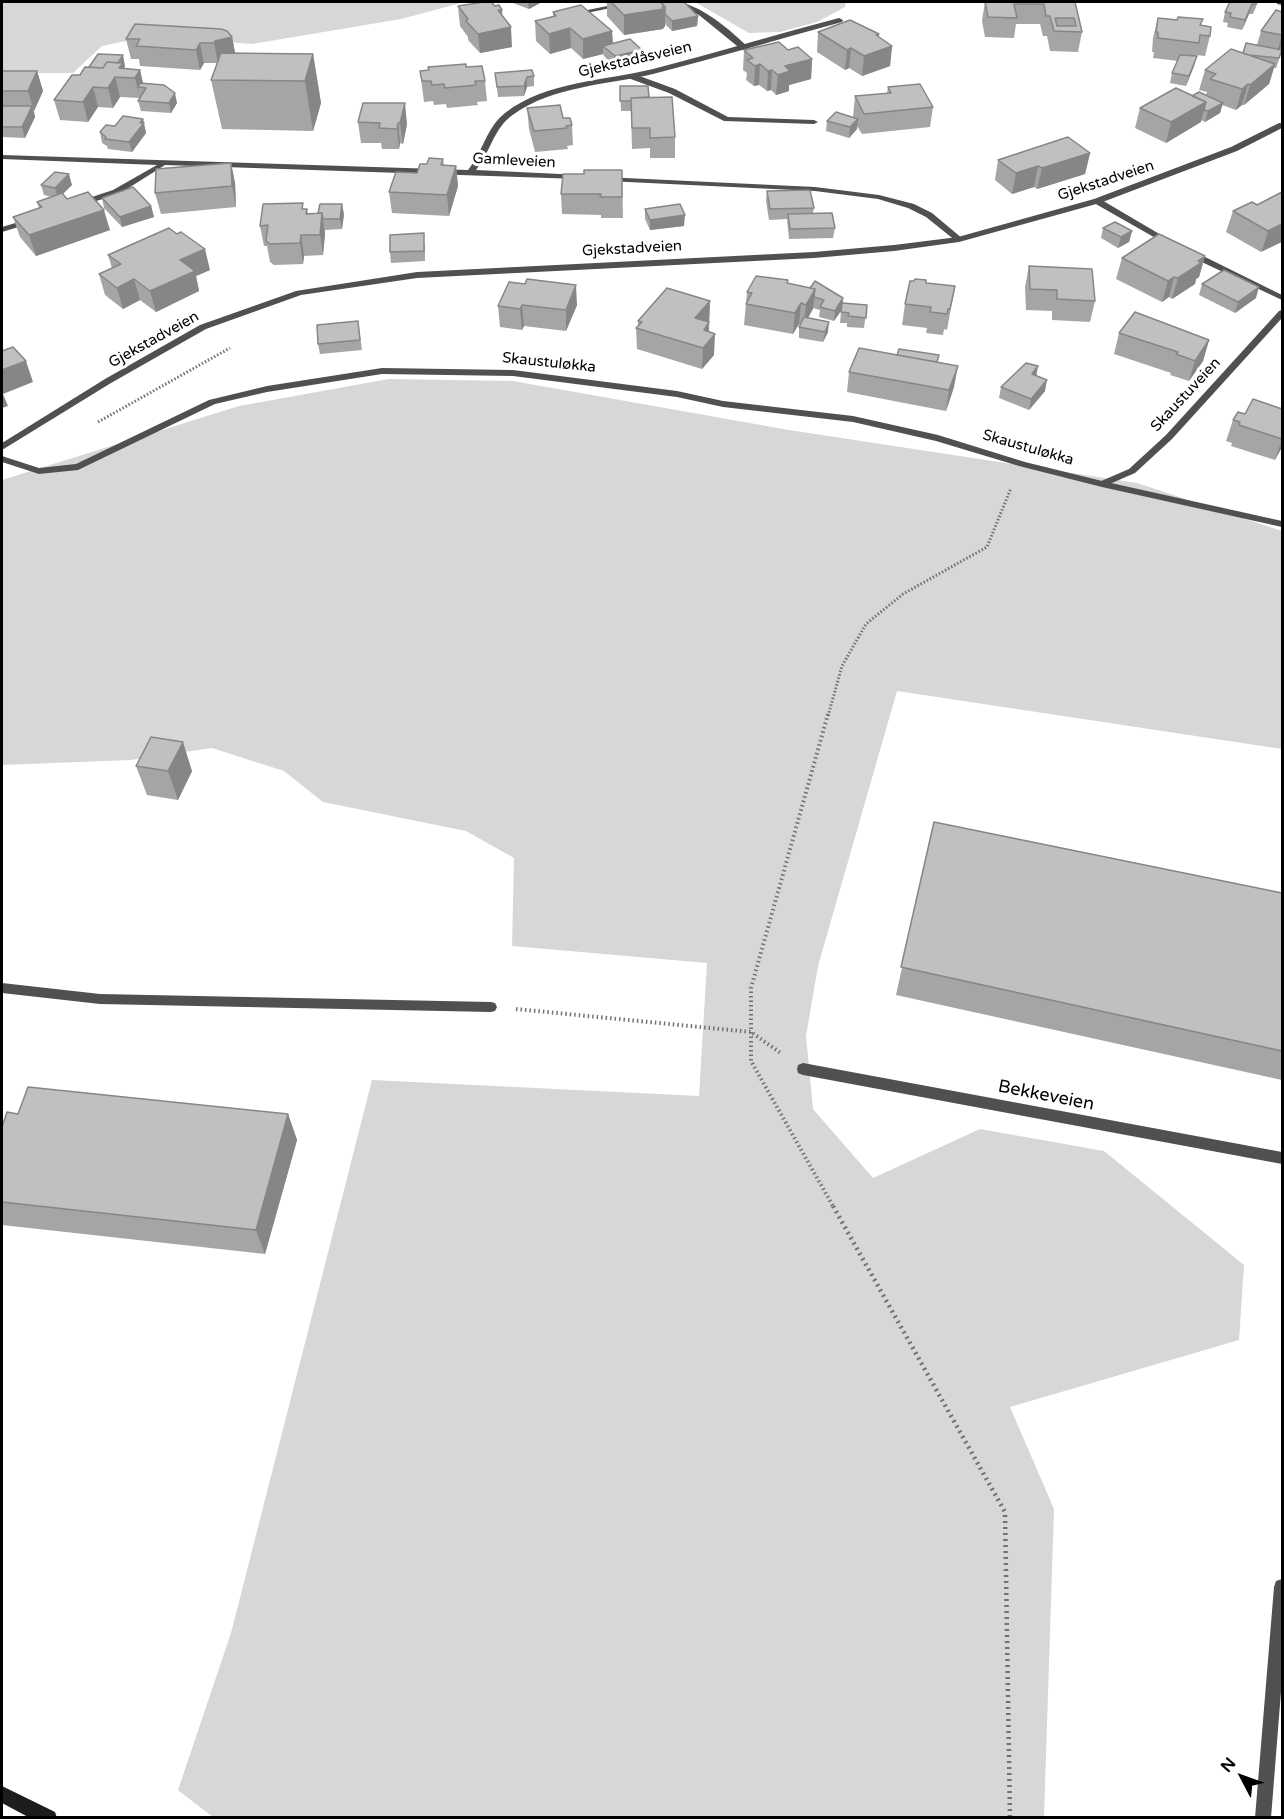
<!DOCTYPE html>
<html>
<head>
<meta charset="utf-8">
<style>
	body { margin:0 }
	#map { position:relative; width:1284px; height:1819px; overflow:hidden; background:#fff; font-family:"Varela Round",sans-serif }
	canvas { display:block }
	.frame { position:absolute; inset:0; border:3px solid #000; pointer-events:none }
	.north { position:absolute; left:1212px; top:1747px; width:60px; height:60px; -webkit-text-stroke:4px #fff; paint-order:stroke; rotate:311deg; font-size:16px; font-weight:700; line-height:24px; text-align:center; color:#000 }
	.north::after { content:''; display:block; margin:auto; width:21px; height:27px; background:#000; clip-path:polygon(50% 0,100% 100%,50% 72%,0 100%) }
</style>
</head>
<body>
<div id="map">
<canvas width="1284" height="1819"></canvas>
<div class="frame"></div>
<div class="north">N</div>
</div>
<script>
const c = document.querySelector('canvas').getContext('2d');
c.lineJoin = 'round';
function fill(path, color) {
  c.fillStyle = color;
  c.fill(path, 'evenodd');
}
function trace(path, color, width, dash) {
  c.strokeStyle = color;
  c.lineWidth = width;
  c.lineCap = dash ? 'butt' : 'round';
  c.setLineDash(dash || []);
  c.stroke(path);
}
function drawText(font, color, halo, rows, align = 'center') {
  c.font = font + ' "Varela Round",sans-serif';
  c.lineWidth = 6;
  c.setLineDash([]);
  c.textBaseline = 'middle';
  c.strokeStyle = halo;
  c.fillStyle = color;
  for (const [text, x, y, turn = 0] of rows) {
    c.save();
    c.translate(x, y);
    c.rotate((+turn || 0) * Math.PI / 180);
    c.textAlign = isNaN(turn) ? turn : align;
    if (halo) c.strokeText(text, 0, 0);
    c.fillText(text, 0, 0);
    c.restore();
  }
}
fill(new Path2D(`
	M 2,2 L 465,2 L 401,19 L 252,44 L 150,36 L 102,46 L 73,73 L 2,73 Z
	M 695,2 L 846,2 L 845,7 L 817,22 L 780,32 L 749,33 Z
	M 389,379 L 513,381 L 789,430 L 1137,483 L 1282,531 L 1282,749 L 897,691 L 818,966 L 806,1036 L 813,1109 L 873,1178 L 980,1129 L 1104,1151 L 1244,1265 L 1239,1340 L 1010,1407 L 1054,1509 L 1044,1817 L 214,1818 L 178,1790 L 231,1633 L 372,1080 L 699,1096 L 707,963 L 512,946 L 514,858 L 466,831 L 323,802 L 284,771 L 212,748 L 130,760 L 2,765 L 2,480 L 239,406 Z`), '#d7d7d7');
trace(new Path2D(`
	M 98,422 L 230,348
	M 828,716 L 842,666 L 866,624 L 903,594 L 987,547 L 1011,488`), '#727272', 3, [1.5, 2]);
trace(new Path2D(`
	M 828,714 L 751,988 L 751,1061 L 834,1208
	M 516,1009 L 751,1032 L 782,1054`), '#727272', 4, [1.5, 3]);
trace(new Path2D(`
	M 833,1206 L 1005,1512 L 1010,1818`), '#727272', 4.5, [2, 4]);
fill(new Path2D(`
	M 627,2 L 640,2 L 572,16 L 568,14 Z
	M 672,2 C 696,0 732,31 749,48 L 742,50 L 699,15 Z
	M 628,74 L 634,74 L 675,89 L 728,117 L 814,120 L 818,122 L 814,124 L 724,121 L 669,93 L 628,78 Z
	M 382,368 L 513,370 L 677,391 L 723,401 L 853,416 L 938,435 L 1025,462 L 1102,481 L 1282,521 L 1282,527 L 1102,487 L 1019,466 L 936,441 L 853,422 L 723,407 L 677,397 L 513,376 L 382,374 L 267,392 L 215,404 L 78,470 L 39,474 L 2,462 L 2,456 L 39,468 L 76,464 L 209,400 L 267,386 Z
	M 2,983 L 100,994 L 491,1002 L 495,1003 L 497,1007 L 495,1011 L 491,1012 L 100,1004 L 2,993 Z
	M 1282,1579 L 1282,1679 L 1271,1818 L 1255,1818 L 1274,1587 L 1276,1581 Z`), '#505050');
fill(new Path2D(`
	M 1277,2 L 1282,2 L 1282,5 L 1277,4 Z
	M 839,18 L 843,20 L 842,22 C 779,39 716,58 653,74 C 606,85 554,86 514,114 C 493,128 491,152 476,170 L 581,175 L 582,177 L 578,179 L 165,165 L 119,194 L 80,206 L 76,204 L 77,202 L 113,190 L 157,165 L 2,159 L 2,155 L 468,170 C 483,152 486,128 505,113 C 546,81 605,81 653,69 C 716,53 777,34 839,18 Z
	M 604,177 L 815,187 L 879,195 L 914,204 L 932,213 L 963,239 L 956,241 L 926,217 L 908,208 L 878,199 L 815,191 L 607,181 L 603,179 Z
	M 1094,199 L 1100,199 L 1173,242 L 1166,244 L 1094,203 Z
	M 32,218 L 35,218 L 35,222 L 2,232 L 2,227 Z
	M 1187,251 L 1193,251 L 1282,295 L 1282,300 L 1187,255 Z
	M 1282,310 L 1282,318 L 1172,439 L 1135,473 L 1105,486 L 1099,486 L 1099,482 L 1129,469 L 1166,435 L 1279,311 Z
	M 803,1063 L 1282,1152 L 1282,1164 L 803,1075 L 798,1073 L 797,1069 L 798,1065 Z`), '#505050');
fill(new Path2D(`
	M 1279,123 L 1282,123 L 1282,128 L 1237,151 L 1100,203 L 959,242 L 894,251 L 814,258 L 417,278 L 301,295 L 206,329 L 111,383 L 2,450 L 2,443 L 105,379 L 200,325 L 296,291 L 417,272 L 814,252 L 894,245 L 958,237 L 1094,199 L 1231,147 Z`), '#505050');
fill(new Path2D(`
	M 2,1786 L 55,1812 L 57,1818 L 30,1818 L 2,1803 Z`), '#1d1d1d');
fill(new Path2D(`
	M 510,2 L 542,2 L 529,9 Z
	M 607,2 L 660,2 L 698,16 L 697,26 L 672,31 L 665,24 L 665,27 L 664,27 L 663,29 L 624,35 L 607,16 Z
	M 985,2 L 1075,2 L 1082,32 L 1078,52 L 1050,51 L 1047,36 L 1043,36 L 1040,24 L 1016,24 L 1014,38 L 985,37 L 982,21 Z
	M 1230,2 L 1258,2 L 1253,14 L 1249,14 L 1242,30 L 1227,27 L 1228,23 L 1223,22 L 1225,12 Z
	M 458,6 L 512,47 L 480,53 L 468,40 L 468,37 L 460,26 Z
	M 553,12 L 612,31 L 613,43 L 642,60 L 615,67 L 604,56 L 603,54 L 583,59 L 571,48 L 550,54 L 536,41 L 535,21 L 553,16 Z
	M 1282,12 L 1282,51 L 1276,68 L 1274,68 L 1269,84 L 1244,105 L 1242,105 L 1236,110 L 1222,105 L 1220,113 L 1205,122 L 1201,120 L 1201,122 L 1166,143 L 1135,128 L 1140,108 L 1192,96 L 1206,95 L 1207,92 L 1199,90 L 1205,70 L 1243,53 L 1257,45 L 1261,31 Z
	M 1158,18 L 1201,25 L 1210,36 L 1205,56 L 1196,55 L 1196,56 L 1197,56 L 1194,66 L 1186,86 L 1170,83 L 1172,73 L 1178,61 L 1153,58 L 1154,52 L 1152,52 L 1153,38 Z
	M 818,32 L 879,34 L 879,37 L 892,46 L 890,66 L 862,76 L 849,68 L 845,70 L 817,52 Z
	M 232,37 L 235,53 L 313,54 L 321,103 L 313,131 L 222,129 L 211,80 L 217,63 L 204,63 L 200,70 L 140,66 L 139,59 L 131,59 L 126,39 Z
	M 744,50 L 788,50 L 812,59 L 811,79 L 789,85 L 789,91 L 776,95 L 771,90 L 767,91 L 759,85 L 754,86 L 746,80 L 747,73 L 743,70 Z
	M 125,66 L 124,69 L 140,70 L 143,83 L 177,103 L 171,113 L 141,111 L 138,101 L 140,98 L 120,97 L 113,108 L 98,107 L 88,122 L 60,120 L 54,100 L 80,75 Z
	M 466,67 L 485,81 L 487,101 L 477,102 L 478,105 L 447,108 L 446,104 L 434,105 L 433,101 L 424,102 L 420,71 Z
	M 2,71 L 37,71 L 43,91 L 34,111 L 35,117 L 25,138 L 2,137 Z
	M 495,73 L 534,76 L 534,86 L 527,87 L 524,96 L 498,97 Z
	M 620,86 L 649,97 L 675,137 L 675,158 L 650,158 L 650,148 L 632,149 L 631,111 L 621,111 Z
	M 888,87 L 933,107 L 930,127 L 862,134 L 857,126 L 857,129 L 849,138 L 826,131 L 827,121 L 853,117 L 855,96 L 887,93 Z
	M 527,108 L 563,118 L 572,125 L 573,145 L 567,146 L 568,149 L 535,152 L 529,129 Z
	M 143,119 L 146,133 L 132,152 L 108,149 L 107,146 L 102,143 L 100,132 L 115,126 Z
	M 358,122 L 407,124 L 403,144 L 400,143 L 399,149 L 382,149 L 381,143 L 361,143 Z
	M 1090,153 L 1085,174 L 1037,189 L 1034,187 L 1012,194 L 995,180 L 998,160 Z
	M 443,159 L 444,165 L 456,166 L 458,186 L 449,216 L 392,213 L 389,192 L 417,173 L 427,164 Z
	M 231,163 L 235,183 L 236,207 L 161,214 L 155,193 Z
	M 622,170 L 623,218 L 601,218 L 601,215 L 562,214 L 561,194 L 584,174 Z
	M 41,185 L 72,185 L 63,194 L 67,199 L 110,230 L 36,256 L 20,237 L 13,217 L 39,208 L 37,202 L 52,197 L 44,195 Z
	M 767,191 L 814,208 L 813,213 L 835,228 L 833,238 L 789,239 L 787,219 L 769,220 L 766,201 Z
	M 1282,192 L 1261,252 L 1226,232 L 1233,211 L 1257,205 Z
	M 102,198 L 151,206 L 154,217 L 122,227 L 104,208 Z
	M 304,209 L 307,209 L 308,214 L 344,214 L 342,229 L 325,230 L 325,234 L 323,255 L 304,256 L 303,264 L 274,265 L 270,262 L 267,246 L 264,246 L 260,226 Z
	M 645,209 L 684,226 L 650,230 L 645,219 Z
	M 1103,228 L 1132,231 L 1129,242 L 1118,248 L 1101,238 Z
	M 425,244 L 425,261 L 391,263 L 390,252 Z
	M 108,255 L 210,270 L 196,276 L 199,291 L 156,312 L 140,300 L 123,309 L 105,295 L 99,274 L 112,268 Z
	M 1205,256 L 1199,277 L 1196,279 L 1195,284 L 1172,299 L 1169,297 L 1162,302 L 1116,279 L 1122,258 Z
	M 1029,266 L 1095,301 L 1090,322 L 1052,320 L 1052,311 L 1026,310 L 1025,287 Z
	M 509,282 L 577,305 L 566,331 L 524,326 L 522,330 L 500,327 L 498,306 Z
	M 788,283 L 843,298 L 843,303 L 867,305 L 864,328 L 847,327 L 847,323 L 840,323 L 841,311 L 834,321 L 819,317 L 820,310 L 813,308 L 808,318 L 828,332 L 823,342 L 799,338 L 799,327 L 801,325 L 799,324 L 793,334 L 744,325 L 747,292 Z
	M 926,283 L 955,286 L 947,330 L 944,329 L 943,335 L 926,333 L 927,328 L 902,325 L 905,304 Z
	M 1202,284 L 1256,298 L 1235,313 L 1199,295 Z
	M 710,301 L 709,332 L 714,355 L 702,369 L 637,349 L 636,328 L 638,326 L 638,321 Z
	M 358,321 L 362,350 L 320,354 L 318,344 Z
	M 1119,333 L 1209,340 L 1203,361 L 1189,381 L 1170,375 L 1171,373 L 1114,354 Z
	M 938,363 L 954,387 L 946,411 L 847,392 L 849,372 Z
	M 1038,366 L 1036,376 L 1045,391 L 1029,410 L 999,398 L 1001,387 Z
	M 1282,409 L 1282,447 L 1275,460 L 1231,446 L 1232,443 L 1226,441 L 1233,420 Z
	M 136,766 L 192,771 L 178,800 L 147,795 Z
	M 934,822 L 1282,893 L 1282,1080 L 896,995 Z
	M 18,1114 L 288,1114 L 297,1140 L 265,1254 L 2,1225 L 2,1127 Z`), '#a5a5a5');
fill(new Path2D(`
	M 528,2 L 542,2 L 529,9 Z
	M 1252,4 L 1249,14 L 1242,30 L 1245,20 Z
	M 665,7 L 665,27 L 664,27 L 663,29 L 624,35 L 624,15 Z
	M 498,10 L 502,10 L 503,29 L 511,27 L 512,47 L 480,53 L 478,34 Z
	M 698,16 L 697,26 L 672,31 L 672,21 Z
	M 570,28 L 571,48 L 550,54 L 549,34 Z
	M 612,31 L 613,51 L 603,46 L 603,54 L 583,59 L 583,39 Z
	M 879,34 L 877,51 L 892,46 L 890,66 L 862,76 L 864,56 L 876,35 Z
	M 1282,35 L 1282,40 L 1280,50 L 1276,55 Z
	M 232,37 L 236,57 L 218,63 L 214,43 L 215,41 Z
	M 200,43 L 204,63 L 200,70 L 196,50 Z
	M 851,48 L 849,68 L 845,70 L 847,50 Z
	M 642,50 L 642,60 L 615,67 L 615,56 Z
	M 313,54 L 321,103 L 313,131 L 305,81 Z
	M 123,55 L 125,66 L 124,68 L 126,77 L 114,68 Z
	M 1197,56 L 1194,66 L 1186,86 L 1189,76 Z
	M 812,59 L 811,79 L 789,85 L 789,91 L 776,95 L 778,75 L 785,66 Z
	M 760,64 L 759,85 L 754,86 L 755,66 Z
	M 1275,64 L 1269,84 L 1244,105 L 1250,85 Z
	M 140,70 L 144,88 L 138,87 L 140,98 L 135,78 Z
	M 772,70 L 771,90 L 767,91 L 768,71 Z
	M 37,71 L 43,91 L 34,111 L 28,91 Z
	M 115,77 L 120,97 L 113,108 L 108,88 Z
	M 527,77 L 527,87 L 524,96 L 524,86 Z
	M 1248,84 L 1242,105 L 1236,110 L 1242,89 Z
	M 93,87 L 98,107 L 88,122 L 83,102 Z
	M 175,93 L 177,103 L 171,113 L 169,103 Z
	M 1206,102 L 1201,122 L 1166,143 L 1171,122 Z
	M 405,103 L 407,124 L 403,144 L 400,123 Z
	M 1223,103 L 1220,113 L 1205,122 L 1208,111 Z
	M 32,106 L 35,117 L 25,138 L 22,127 Z
	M 143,119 L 146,133 L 132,152 L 129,142 Z
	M 858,119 L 857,129 L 849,138 L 850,127 Z
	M 398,123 L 400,143 L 399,149 L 397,129 Z
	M 1090,153 L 1085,174 L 1037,189 L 1042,168 Z
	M 231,163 L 235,183 L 236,207 L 232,186 Z
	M 456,166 L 458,186 L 449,216 L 447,195 Z
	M 1038,166 L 1034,187 L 1012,194 L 1016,173 Z
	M 69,174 L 72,185 L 58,198 L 55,188 Z
	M 342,204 L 344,214 L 342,229 L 340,219 Z
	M 151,206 L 154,217 L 122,227 L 120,217 Z
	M 104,210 L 110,230 L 36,256 L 29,235 Z
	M 322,213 L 325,234 L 323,255 L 320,235 Z
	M 685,215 L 684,226 L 650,230 L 650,220 Z
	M 1282,224 L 1282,242 L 1261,252 L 1268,231 Z
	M 1132,231 L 1129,242 L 1118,248 L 1121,237 Z
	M 301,235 L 304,256 L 303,264 L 300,243 Z
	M 205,249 L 210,270 L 196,276 L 199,291 L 156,312 L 150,291 L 180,260 Z
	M 1205,256 L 1199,277 L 1196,279 L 1195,284 L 1172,299 L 1178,278 L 1198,261 Z
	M 1174,277 L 1169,297 L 1162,302 L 1168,281 Z
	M 134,279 L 140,300 L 123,309 L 117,288 Z
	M 576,285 L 577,305 L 566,331 L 566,310 Z
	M 1259,287 L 1256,298 L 1235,313 L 1238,302 Z
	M 815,289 L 813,309 L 804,325 L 806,305 Z
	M 843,298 L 842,309 L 834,321 L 835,311 Z
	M 710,301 L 708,342 L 715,334 L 714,355 L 702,369 L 703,348 L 695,318 Z
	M 801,303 L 799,324 L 793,334 L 795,313 Z
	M 522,305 L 524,326 L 522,330 L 520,309 Z
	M 829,322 L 828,332 L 823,342 L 825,332 Z
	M 1209,340 L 1203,361 L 1189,381 L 1195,361 Z
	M 26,361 L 33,382 L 3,394 L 8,406 L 2,408 L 2,370 Z
	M 958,366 L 954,387 L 946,411 L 949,390 Z
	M 1038,366 L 1036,377 L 1032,374 Z
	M 1047,380 L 1045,391 L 1029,410 L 1031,399 Z
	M 1282,439 L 1282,447 L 1275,460 Z
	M 183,742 L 192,771 L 178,800 L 168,771 Z
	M 288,1114 L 297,1140 L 265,1254 L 256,1230 Z`), '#868686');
const building = new Path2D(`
	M 484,2 L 491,2 L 495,6 L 499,5 L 502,10 L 498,10 L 511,27 L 478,34 L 466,21 L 468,19 L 458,6 Z
	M 611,2 L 660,2 L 665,7 L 662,7 L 664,9 L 624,15 Z
	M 661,2 L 684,2 L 698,16 L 672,21 L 665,14 L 665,7 Z
	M 985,2 L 1075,2 L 1082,32 L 1054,31 L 1050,16 L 1046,16 L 1044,4 L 1014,4 L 1017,18 L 988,17 ZM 1055,18 L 1074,18 L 1076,26 L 1057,26 Z
	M 1230,2 L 1239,2 L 1238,2 L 1257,2 L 1256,4 L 1252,4 L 1245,20 L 1230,17 L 1231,13 L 1225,12 Z
	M 581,5 L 612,31 L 583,39 L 570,28 L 549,34 L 535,21 L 556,16 L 553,12 Z
	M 1276,10 L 1282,12 L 1282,35 L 1261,31 Z
	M 1178,17 L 1203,19 L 1200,25 L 1211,27 L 1210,36 L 1200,35 L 1199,43 L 1158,38 L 1158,32 L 1156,32 L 1158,18 L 1177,20 Z
	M 850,20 L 879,34 L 876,35 L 892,46 L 864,56 L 851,48 L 847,50 L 818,32 Z
	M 135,24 L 221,29 L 227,31 L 232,37 L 215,41 L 214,43 L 200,43 L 196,50 L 136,46 L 140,39 L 126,39 Z
	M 630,39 L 642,50 L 615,56 L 603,46 Z
	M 779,42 L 788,50 L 798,47 L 812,59 L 785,66 L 790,71 L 778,75 L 772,70 L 768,71 L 760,64 L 755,66 L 747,60 L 753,58 L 744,50 Z
	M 1246,43 L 1282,50 L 1279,58 L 1249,55 L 1243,53 Z
	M 1231,49 L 1275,64 L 1250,85 L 1248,84 L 1242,89 L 1210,79 L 1216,74 L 1205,70 Z
	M 221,53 L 313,54 L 305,81 L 211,80 Z
	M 98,54 L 123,55 L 118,63 L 107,62 L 103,68 L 89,67 Z
	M 1180,55 L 1197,56 L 1189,76 L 1172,73 Z
	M 107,62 L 123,63 L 119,68 L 140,70 L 135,78 L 115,77 L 108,88 L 93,87 L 83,102 L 54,100 L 72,75 L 80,75 L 85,67 L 103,68 Z
	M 466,64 L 466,67 L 482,66 L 485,81 L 475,81 L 476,85 L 445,88 L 444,84 L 432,85 L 431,81 L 422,81 L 420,71 L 429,70 L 428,67 Z
	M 532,70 L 534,76 L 527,77 L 524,86 L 497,87 L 495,73 Z
	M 2,71 L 37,71 L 28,91 L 2,91 Z
	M 140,83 L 164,85 L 175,93 L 169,103 L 138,101 L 146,88 L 138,87 Z
	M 920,84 L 933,107 L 864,114 L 855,96 L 891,93 L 888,87 Z
	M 620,86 L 648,86 L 649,97 L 631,98 L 631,101 L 620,101 Z
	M 1176,88 L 1206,102 L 1171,122 L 1140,108 Z
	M 1199,92 L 1223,103 L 1208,111 L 1204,110 L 1206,102 L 1192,96 Z
	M 672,97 L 675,137 L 650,138 L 650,128 L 632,128 L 631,98 Z
	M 363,103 L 405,103 L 400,123 L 398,123 L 397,129 L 379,128 L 380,123 L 358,122 Z
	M 560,105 L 563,118 L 570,118 L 572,125 L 566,126 L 567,128 L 534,131 L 527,108 Z
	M 2,106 L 32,106 L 22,127 L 2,127 Z
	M 836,112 L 858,119 L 850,127 L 827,121 Z
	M 123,116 L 143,119 L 140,123 L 144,123 L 129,142 L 105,139 L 106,137 L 100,132 L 106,125 L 115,126 Z
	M 1068,137 L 1090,153 L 1042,168 L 1038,166 L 1016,173 L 998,160 Z
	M 429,158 L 443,159 L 441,165 L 456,166 L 447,195 L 389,192 L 396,172 L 417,173 L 420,164 L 427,164 Z
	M 231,163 L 232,186 L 155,193 L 156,169 Z
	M 584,170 L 622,170 L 622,197 L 600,197 L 601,194 L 561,194 L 563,174 L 584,174 Z
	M 55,172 L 69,174 L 55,188 L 41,185 Z
	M 133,187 L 151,206 L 120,217 L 102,198 Z
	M 810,190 L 814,208 L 770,209 L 767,191 Z
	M 88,192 L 104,210 L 29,235 L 13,217 L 42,207 L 37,202 L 62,193 L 67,199 Z
	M 1282,192 L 1282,224 L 1268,231 L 1233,211 L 1252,202 L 1257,205 Z
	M 303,203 L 302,209 L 307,209 L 306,214 L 322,213 L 320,235 L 301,235 L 300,243 L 270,244 L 266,241 L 268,225 L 260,226 L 263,204 Z
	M 320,204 L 342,204 L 340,219 L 323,219 L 322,213 L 318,213 Z
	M 680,204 L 685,215 L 650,220 L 645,209 Z
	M 832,213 L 835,228 L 790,229 L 788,214 Z
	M 1115,222 L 1132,231 L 1121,237 L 1103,228 Z
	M 169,228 L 177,234 L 181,232 L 205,249 L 180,260 L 195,271 L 150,291 L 134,279 L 117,288 L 99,274 L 121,264 L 108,255 Z
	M 424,233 L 424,251 L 390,252 L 390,235 Z
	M 1159,234 L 1205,256 L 1198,261 L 1201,263 L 1178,278 L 1174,277 L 1168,281 L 1122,258 Z
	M 1029,266 L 1092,269 L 1095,301 L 1057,299 L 1057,290 L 1030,289 Z
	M 1224,270 L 1259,287 L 1238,302 L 1202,284 Z
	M 756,276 L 788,280 L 787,283 L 815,289 L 806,305 L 801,303 L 795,313 L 746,304 L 752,293 L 747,292 Z
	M 527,279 L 576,285 L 566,310 L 522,305 L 520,309 L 498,306 L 509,282 L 525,284 Z
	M 915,279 L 926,280 L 926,283 L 955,286 L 950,309 L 948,309 L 947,314 L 930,312 L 931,307 L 905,304 L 910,281 L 914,281 Z
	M 815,281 L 843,298 L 835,311 L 820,307 L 824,300 L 814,297 L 815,289 L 810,288 Z
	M 667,288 L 710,301 L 695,318 L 709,322 L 704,330 L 715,334 L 703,348 L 636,328 L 642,322 L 638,321 Z
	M 842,303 L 867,305 L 866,318 L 848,316 L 849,313 L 841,312 Z
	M 1135,312 L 1209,340 L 1195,361 L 1176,354 L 1178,352 L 1119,333 Z
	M 804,317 L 829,322 L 825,332 L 799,327 Z
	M 358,321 L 360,340 L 318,344 L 317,325 Z
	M 13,347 L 26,361 L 2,370 L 2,351 Z
	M 859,348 L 958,366 L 949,390 L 849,372 Z
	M 899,349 L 939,355 L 937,362 L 897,355 Z
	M 1026,363 L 1038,366 L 1032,374 L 1047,380 L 1031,399 L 1001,387 Z
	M 1253,399 L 1282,409 L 1282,439 L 1239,425 L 1240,422 L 1233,420 L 1238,412 L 1245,414 Z
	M 151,737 L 183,742 L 168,771 L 136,766 Z
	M 934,822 L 1282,893 L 1282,1051 L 901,967 Z
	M 28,1087 L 288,1114 L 256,1230 L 2,1202 L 2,1127 L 7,1112 L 18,1114 Z`);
fill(building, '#c0c0c0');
trace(building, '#868686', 1.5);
drawText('15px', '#000', '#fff', [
	["Gjekstadåsveien",635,60,-13],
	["Gamleveien",514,161,3],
	["Gjekstadveien",1106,181,-18],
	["Gjekstadveien",632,249,-3],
	["Gjekstadveien",154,340,-29],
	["Skaustuløkka",549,363,6],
	["Skaustuveien",1186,395,-47],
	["Skaustuløkka",1028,448,16]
]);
drawText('18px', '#000', '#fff', [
	["Bekkeveien",1046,1096,11]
]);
</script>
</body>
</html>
